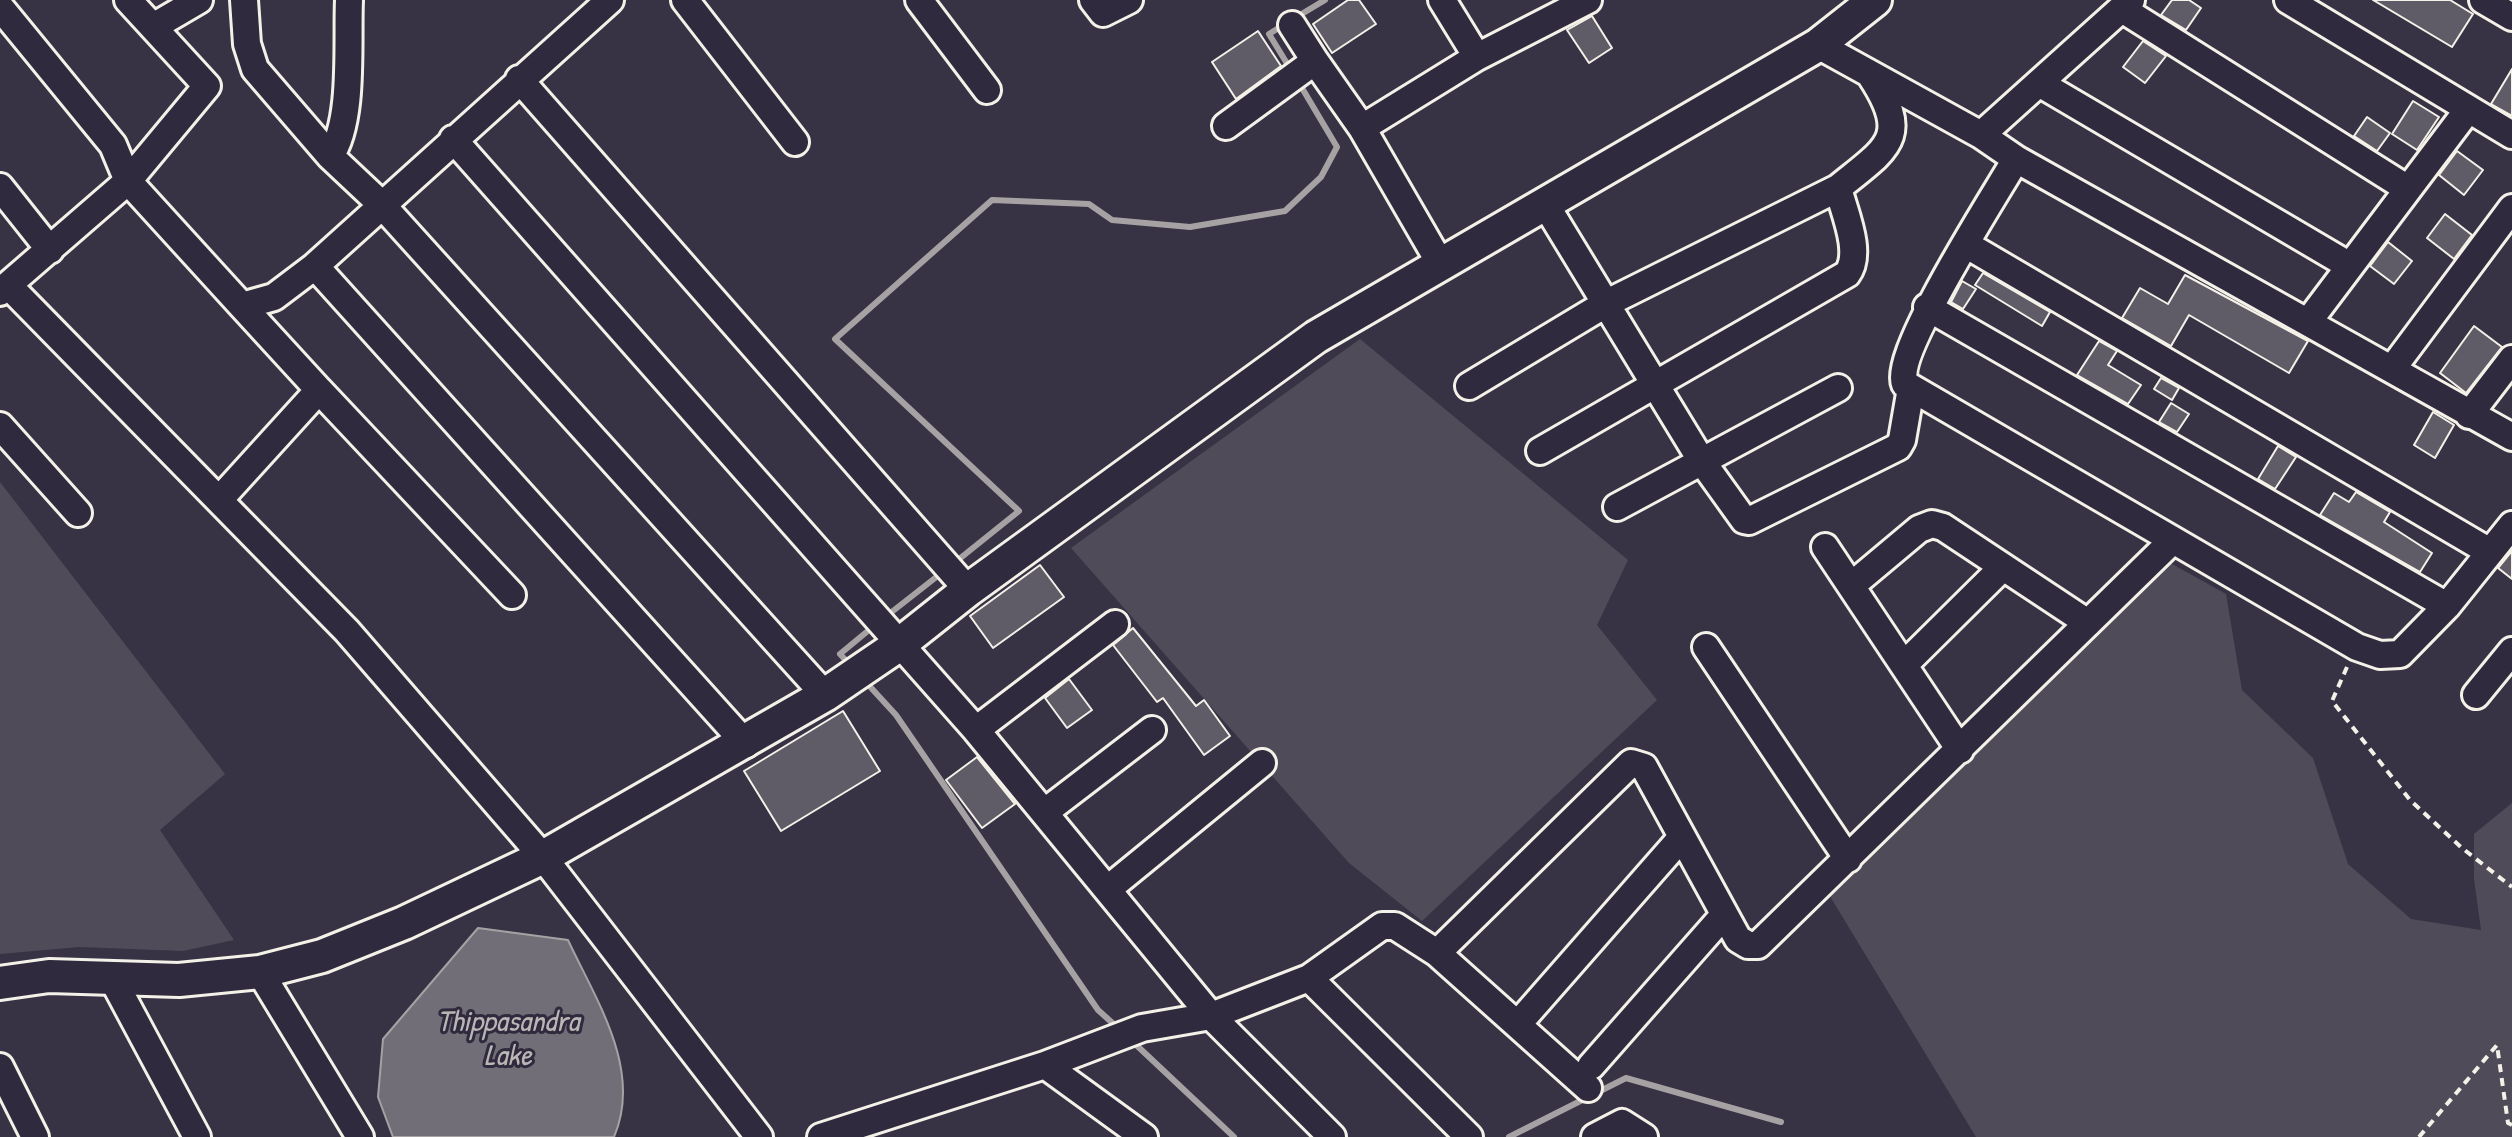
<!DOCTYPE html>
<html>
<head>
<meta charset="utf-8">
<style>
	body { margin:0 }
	canvas { display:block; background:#373244 }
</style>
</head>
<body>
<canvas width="2512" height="1137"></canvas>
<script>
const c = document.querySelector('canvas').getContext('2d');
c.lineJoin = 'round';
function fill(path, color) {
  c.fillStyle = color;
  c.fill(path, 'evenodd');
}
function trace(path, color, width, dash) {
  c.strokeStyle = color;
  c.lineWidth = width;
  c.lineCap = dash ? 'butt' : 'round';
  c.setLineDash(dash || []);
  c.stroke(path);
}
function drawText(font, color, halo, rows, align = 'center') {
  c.font = font + ' "Patrick Hand",sans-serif';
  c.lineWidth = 6;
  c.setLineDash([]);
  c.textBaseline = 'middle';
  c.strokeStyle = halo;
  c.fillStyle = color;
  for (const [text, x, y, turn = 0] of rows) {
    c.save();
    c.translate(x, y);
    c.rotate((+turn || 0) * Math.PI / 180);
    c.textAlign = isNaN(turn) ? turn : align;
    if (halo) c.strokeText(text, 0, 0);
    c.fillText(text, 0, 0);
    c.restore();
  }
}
fill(new Path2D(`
	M 1360,339 L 1628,560 L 1597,625 L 1657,700 L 1422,921 L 1349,863 L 1071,548 Z
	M 0,482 L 225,774 L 160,830 L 234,940 L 183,951 L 79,947 L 0,954 Z
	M 2165,560 L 2226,594 L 2242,690 L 2313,758 L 2348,864 L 2411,919 L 2481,930 L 2474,879 L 2474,834 L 2512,803 L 2512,1137 L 1976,1137 L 1828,893 Z`), '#504b59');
const water = new Path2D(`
	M 478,928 L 568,940 C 596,1000 643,1070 614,1137 L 393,1137 L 378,1097 L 383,1039 Z`);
fill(water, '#726e77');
trace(water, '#a6a2a4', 2);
trace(new Path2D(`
	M 1295,18 L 1325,0
	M 1285,24 L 1269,34 L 1291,70
	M 953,564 L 1019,511 L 835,339 L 992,200 L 1089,204 L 1112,220 L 1190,227 L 1285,211 L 1321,177 L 1337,147 L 1299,83
	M 884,618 L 944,571
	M 850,665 L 840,654 L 875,625
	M 863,679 L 896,715 L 1098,1010 L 1118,1028
	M 1132,1041 L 1234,1137
	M 1509,1137 L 1626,1078 L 1781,1122`), '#a6a2a4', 6);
const building = new Path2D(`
	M 1348,0 L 1359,0 L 1376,24 L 1332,53 L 1313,24 Z
	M 2172,0 L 2189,0 L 2201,8 L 2186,30 L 2161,15 Z
	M 2373,0 L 2450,0 L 2473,14 L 2452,47 Z
	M 1592,16 L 1612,48 L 1589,63 L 1567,30 Z
	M 1258,31 L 1281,66 L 1236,99 L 1212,62 Z
	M 2143,41 L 2166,56 L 2145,83 L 2123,67 Z
	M 2512,69 L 2512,116 L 2491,104 Z
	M 2413,101 L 2439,117 L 2417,150 L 2392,134 Z
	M 2367,117 L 2390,133 L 2377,151 L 2354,136 Z
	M 2457,151 L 2483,170 L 2464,195 L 2439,175 Z
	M 2445,214 L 2472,235 L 2454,259 L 2427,238 Z
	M 2388,242 L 2412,261 L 2394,284 L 2370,266 Z
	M 1983,273 L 2050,312 L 2042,326 L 1975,285 Z
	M 2185,275 L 2308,341 L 2289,373 L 2189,315 L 2171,346 L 2122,318 L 2140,288 L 2168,304 Z
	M 1962,281 L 1976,289 L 1963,309 L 1951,302 Z
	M 2474,326 L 2502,347 L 2466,393 L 2440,373 Z
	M 2099,341 L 2117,351 L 2108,365 L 2141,385 L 2128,404 L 2077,375 Z
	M 2161,378 L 2179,388 L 2172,400 L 2154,389 Z
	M 2171,403 L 2189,414 L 2177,432 L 2159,422 Z
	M 2433,412 L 2454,425 L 2435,458 L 2414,445 Z
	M 2278,446 L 2296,457 L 2275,489 L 2258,479 Z
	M 2356,492 L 2390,512 L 2384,522 L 2432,553 L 2420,572 L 2320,515 L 2334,493 L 2349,502 Z
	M 2512,551 L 2512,579 L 2498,568 Z
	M 1040,565 L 1064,597 L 993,648 L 970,616 Z
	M 1133,628 L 1196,706 L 1204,700 L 1230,736 L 1204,755 L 1163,698 L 1157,702 L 1113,645 Z
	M 1069,679 L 1092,710 L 1067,728 L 1045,698 Z
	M 843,711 L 880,771 L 781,831 L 744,771 Z
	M 977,757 L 1015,804 L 982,828 L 946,780 Z`);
fill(building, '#5f5c67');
trace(building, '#f4f1e8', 2);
const minor = new Path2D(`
	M 244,0 L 247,44 L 255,69 L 330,156 L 381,204 L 825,695
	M 685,0 L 795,142
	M 919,0 L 987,90
	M 1093,0 L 1103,13 L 1129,0
	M 1442,0 L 1477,57
	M 2288,0 L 2512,135
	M 2483,0 L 2512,17
	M 0,7 L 113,145 L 128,181
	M 2122,9 L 2408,189
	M 1292,25 L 1315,61
	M 153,27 L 199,0
	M 1818,45 L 1981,135 L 2131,0
	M 519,79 L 968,590
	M 2039,83 L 2350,266
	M 1226,126 L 1315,61 L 1362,128
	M 1981,135 L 2016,159 C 1996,194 1892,354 1905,384 L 2357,647 L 2380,655 L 2400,654 L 2447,606 L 2512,525
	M 453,139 L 976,730 L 1211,1016 L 1332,1137
	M 330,156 C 354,122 347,42 349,0
	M 2016,159 L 2512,437
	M 128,181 L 207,86 L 128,0
	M 0,187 L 50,250
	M 1544,202 L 1701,460 L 1744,520 L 1749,521 L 1898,447 L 1902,440 L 1911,388
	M 1967,245 L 2490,552
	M 1440,263 L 1362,128 L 1477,57 L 1588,0
	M 315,266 L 746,744
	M 8,285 L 347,631 L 543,857 L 759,1137
	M 0,292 L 128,181 L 242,306 L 274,297 L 315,266 L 610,0
	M 1927,307 L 2447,606
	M 2308,322 L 2467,111
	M 2392,369 L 2512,208
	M 1469,386 L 1607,303 L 1838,188
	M 319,390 L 512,595
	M 2469,415 L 2512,359
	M 0,426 L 78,513
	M 1540,451 L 1847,274 C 1863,253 1844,212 1838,188 C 1887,148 1912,138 1871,76
	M 219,500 L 319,390 L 242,306
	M 1617,507 L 1838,388
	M 1825,547 L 1960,750
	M 1851,586 L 1919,529 L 1932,524 L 1943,527 L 2088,623
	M 1706,647 L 1848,859
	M 1904,665 L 2003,567
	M 2476,695 L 2512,651
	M 976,730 L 1115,624
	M 1045,812 L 1152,730
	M 1108,889 L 1262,763
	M 1437,953 L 1588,1088
	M 260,972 L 360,1137
	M 112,978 L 197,1137
	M 1309,978 L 1469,1137
	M 1518,1024 L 1682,837
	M 1045,1065 L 1144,1137
	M 1591,1066 L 1724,915
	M 0,1067 L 35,1137
	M 821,1137 L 1045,1065 L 1142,1028 L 1211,1016 L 1309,978 L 1382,926 L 1395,926 L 1437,953 L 1631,763 L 1644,767 L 1738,939 L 1748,945 L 1758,945 L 2173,540
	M 1595,1137 L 1622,1123 L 1644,1137`);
const major = new Path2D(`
	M 0,983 L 49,976 L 179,980 L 260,972 L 322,956 L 404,923 L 543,857 L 825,695 L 900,644 L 968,590 L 1316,337 L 1818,45 L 1875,0`);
trace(minor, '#f4f1e8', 32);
trace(major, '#f4f1e8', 38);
trace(new Path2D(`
	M 2347,667 L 2332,701 L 2410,800 L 2462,848 L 2512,887
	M 2419,1137 L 2497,1045 L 2508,1123 L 2512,1125`), '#f4f1e8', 4, [8, 6]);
trace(minor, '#2f2a3d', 26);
trace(major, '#2f2a3d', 32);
drawText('italic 30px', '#bab6b5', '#2f2a3d', [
	["Thippasandra",508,1023],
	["Lake",508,1057]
]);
</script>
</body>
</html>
